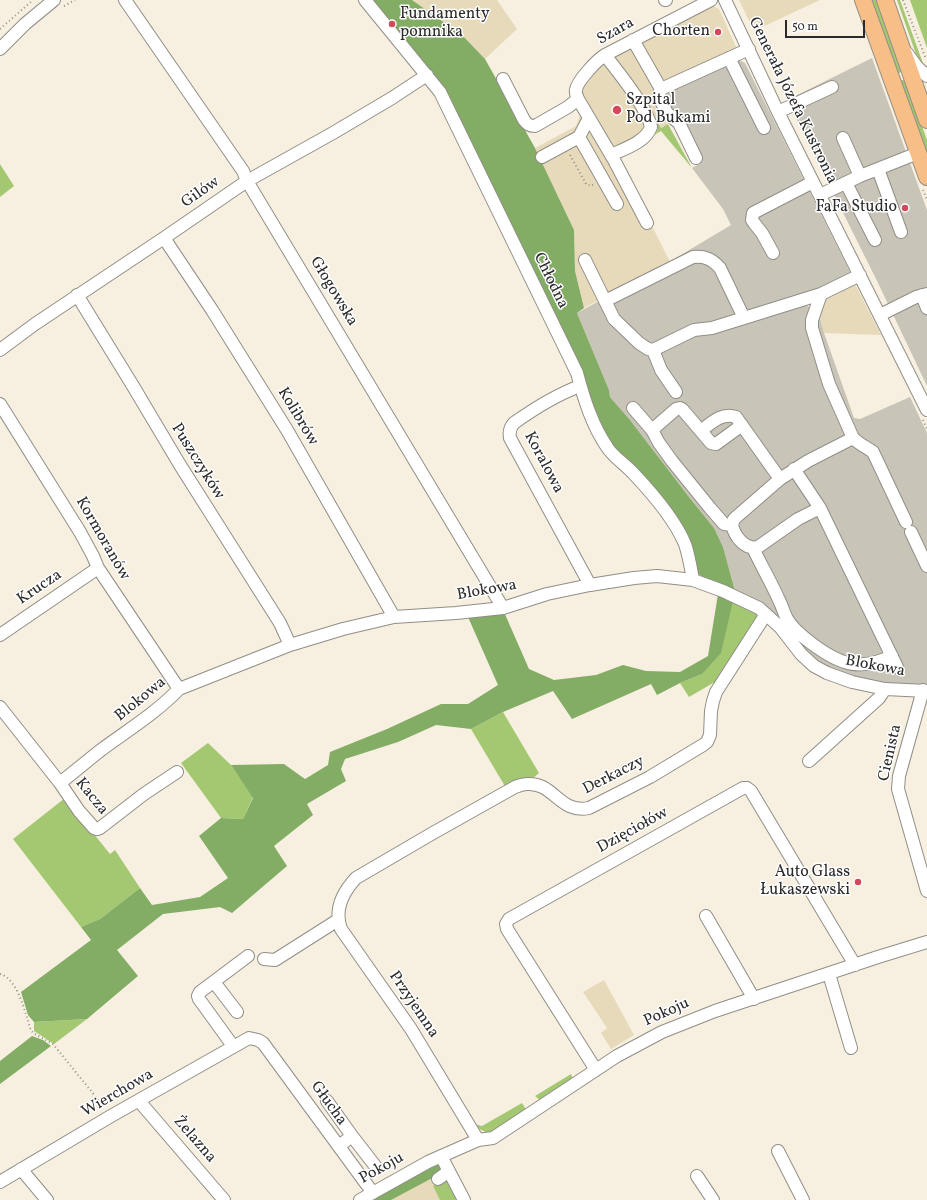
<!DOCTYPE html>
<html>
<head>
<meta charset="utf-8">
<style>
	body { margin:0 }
	#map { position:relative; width:927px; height:1200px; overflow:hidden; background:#f7f0e1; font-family:Vollkorn,serif }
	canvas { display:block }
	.scale { position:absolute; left:785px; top:20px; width:80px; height:18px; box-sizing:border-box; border:2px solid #2b2b2b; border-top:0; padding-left:5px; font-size:12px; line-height:14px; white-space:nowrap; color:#2b2b2b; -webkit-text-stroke:3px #fff; paint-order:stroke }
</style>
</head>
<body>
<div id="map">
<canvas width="927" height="1200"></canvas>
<div class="scale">50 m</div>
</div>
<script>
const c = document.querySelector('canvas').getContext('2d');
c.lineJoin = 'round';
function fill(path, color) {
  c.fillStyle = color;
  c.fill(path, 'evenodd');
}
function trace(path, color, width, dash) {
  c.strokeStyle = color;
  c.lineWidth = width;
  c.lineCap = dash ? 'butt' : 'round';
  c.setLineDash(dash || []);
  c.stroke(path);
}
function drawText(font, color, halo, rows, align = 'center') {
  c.font = font + ' Vollkorn,serif';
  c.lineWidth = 3;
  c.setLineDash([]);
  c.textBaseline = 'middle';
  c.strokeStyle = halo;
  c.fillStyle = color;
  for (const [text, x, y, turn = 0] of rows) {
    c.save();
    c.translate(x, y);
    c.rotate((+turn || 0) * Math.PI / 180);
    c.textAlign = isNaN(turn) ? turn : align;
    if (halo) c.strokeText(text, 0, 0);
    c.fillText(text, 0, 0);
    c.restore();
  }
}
fill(new Path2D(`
	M 412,0 L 497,0 L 517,29 L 485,59 L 462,35 Z
	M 739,0 L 820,0 L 754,31 Z
	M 713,6 L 719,9 L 737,49 L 662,83 L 667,119 L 665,120 L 668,124 L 660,128 L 654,126 L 658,129 L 656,134 L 617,156 L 581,97 L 580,89 L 601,64 Z
	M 581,112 L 652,226 L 670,262 L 584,308 L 575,271 L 574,230 L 535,148 L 576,126 Z
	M 855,284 L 881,335 L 824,333 L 819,315 L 826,299 Z
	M 604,980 L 634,1035 L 611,1049 L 601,1033 L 607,1028 L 583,992 Z
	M 437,1167 L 455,1200 L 374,1200 Z`), '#e7daba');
fill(new Path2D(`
	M 872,58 L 927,210 L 927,386 L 878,283 L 787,100 Z
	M 739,60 L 745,63 L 851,274 L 802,304 L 820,311 L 819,315 L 824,333 L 854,418 L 860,419 L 910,397 L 927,433 L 927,688 L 906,687 L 851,677 L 817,662 L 735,591 L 723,547 L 714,528 L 689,497 L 630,420 L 610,397 L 609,390 L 577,313 L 654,271 L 731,225 L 723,209 L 692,168 L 701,163 L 677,114 L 674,113 L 665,96 L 665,93 Z`), '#c8c4b8');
fill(new Path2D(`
	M 871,0 L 877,0 L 902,71 L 898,74 Z
	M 897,0 L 900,0 L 924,66 L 917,57 Z
	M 910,0 L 927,0 L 927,48 Z
	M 905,79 L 927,140 L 927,157 L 900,81 Z
	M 658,123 L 661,128 L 668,124 L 669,126 L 692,168 L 661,131 L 656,134 L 658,129 L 654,125 Z
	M 0,164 L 14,186 L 0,197 Z
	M 733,601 L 756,613 L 757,617 L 720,679 L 689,697 L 680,683 L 702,674 Z
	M 503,712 L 539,773 L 531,780 L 506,788 L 471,729 Z
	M 208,743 L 231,765 L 253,797 L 243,819 L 221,818 L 181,763 Z
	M 65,798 L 110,854 L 115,850 L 140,888 L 100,919 L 81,927 L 13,839 Z
	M 87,1019 L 54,1044 L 34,1031 L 34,1022 Z
	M 571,1074 L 573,1079 L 541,1101 L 535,1096 Z
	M 522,1103 L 527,1111 L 491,1133 C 483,1132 479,1129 474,1124 L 482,1126 Z
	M 446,1178 L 460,1200 L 440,1200 L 433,1186 Z`), '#a4c872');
fill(new Path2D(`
	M 371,0 L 412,0 L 462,35 L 485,59 L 535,148 L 574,230 L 575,271 L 584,308 L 577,313 L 609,390 L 610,397 L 630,420 L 689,497 L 714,528 L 723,547 L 735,591 L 703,577 L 697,573 L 688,543 L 610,446 L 458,122 Z
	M 718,594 L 733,601 L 721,653 L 702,674 L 680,683 L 657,695 L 651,684 L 572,719 L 553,691 L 503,712 L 471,729 L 436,725 L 398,742 L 345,759 L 341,769 L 346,781 L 307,804 L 313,815 L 274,846 L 287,866 L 232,913 L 220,907 L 163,914 L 117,950 L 138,976 L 87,1019 L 34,1022 L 28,1015 L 21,992 L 91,940 L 81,927 L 100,919 L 140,888 L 152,905 L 200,897 L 228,878 L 199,836 L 221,818 L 243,819 L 253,798 L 231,765 L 284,764 L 305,779 L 328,765 L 330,752 L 387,729 L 441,704 L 468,704 L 498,685 L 468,617 L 504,612 L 529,669 L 554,680 L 596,675 L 623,665 L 646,671 L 680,672 L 708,656 Z
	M 32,1036 L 43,1040 L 51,1046 L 0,1084 L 0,1061 Z
	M 437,1164 L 442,1169 L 436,1176 L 391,1200 L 367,1200 Z`), '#83ac64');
const minor = new Path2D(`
	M 125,0 L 243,171 L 247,181 L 503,608
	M 365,0 L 440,92 L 577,373 C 584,399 592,425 607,447 C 613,457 625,464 633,473 C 652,493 674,518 685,544 C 689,556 691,568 693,580
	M 665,0 L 666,0
	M 725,0 L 778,112 L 927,410
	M 633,40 L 661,89
	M 0,49 L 25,24 L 54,0
	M 907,53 L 917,67 L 927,76
	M 605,55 C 618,72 647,107 651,127 C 646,142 624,149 611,155
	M 729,58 L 764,128
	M 503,79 L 524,120 C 527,124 529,126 535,126 L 568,107 L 578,99
	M 778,112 L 832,87
	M 579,137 L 617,204
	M 843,138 L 860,176
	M 542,157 L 579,137 L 589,118
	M 696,158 L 679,123 L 667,113 L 660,99 L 659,94 L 661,89 L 749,49
	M 878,169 L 901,232
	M 846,183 L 875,240
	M 820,195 L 860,176 L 918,153
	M 647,223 L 614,160 L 578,99 C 577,96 575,93 576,90 C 577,81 597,60 605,55 L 711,0
	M 164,238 L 212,310 L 287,430 L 394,617
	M 773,253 L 762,233 L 754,223 L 752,220 L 753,213 L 813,182
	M 585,260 L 614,319 L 639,343 L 648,349 L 653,350 L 694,330 L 712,328 L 821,294 L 860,275
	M 821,294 L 812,320 L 812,328 L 829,384 L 853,438 C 859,444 866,447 873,452 L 906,522
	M 77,295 L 133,386 L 180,465 L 280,623 L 290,645
	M 922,295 L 927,308
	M 605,301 L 693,257 C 705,256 712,259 720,268 L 744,318
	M 880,315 L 916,297 L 927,294
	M 0,350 L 35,324 L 164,238 L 247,181 L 333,133 L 392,98 L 427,75
	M 653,350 L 661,370 L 676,392
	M 580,386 C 556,395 535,408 514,423 C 510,427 509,432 510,438 L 590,585
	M 0,404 L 80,532 L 93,556 L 98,568 L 179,689
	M 633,408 L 652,430 L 676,409 L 680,408 L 682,409 L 711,443 L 716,444 L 742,425
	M 652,430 L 659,443 L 672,461 L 710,508 L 724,524 L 732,525
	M 701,431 C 711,423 722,412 736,417 L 780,479
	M 794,469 L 820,508 L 897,667
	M 820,508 L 798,519 L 758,547 C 745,550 735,537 732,525 L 734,519 L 780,479 L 808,461 L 853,438
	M 911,532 L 927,566
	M 753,548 C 761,565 771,582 779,600 C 782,606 784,613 787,619 C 792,628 803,637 811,643 C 839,664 858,672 892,656
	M 0,635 L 98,568
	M 923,690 L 899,776 L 898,789 L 927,891
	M 0,707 L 60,783 L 79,811 L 94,828 L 97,829 L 100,828 L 144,794 L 177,772
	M 809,761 L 879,698 L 885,689
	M 60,783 C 74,772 87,761 101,750 C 128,730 156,713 179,689 L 290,645 L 343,629 L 394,617 L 456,613 L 503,608 L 547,594 L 590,585 L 634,578 L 657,576 L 693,580 L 723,591 L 759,608 L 780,627 L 801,654 L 814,666 L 827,673 L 852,682 L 885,689 L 927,691
	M 706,916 L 754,999
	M 264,959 L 275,960 L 338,920
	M 829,974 L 851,1048
	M 214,982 L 237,1012
	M 233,1046 L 199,999 L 198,996 L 200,992 L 248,956
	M 596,1070 L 507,929 L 506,924 L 509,919 L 743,788 L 747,788 L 751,791 L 855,965
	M 139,1101 L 224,1200
	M 327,1101 L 352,1136 L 339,1146
	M 352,1136 L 376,1167
	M 478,1140 L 411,1029 L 341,929 C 334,910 343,892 356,878 L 433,833 L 515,787 C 518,786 523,784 527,784 C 554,782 559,814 589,808 L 650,777 L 703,745 L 707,742 L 710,735 L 711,711 L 713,701 L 716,692 L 766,614
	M 778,1151 L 803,1200
	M 441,1156 L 464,1200
	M 21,1169 L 47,1200
	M 697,1176 L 713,1200
	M 438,1179 L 449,1171
	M 0,1182 L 111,1116 L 249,1038 L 258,1040 L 263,1043 L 373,1193
	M 360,1200 L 428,1162 L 478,1140 L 493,1138 L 617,1056 L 662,1032 L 715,1011 L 878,957 L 927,942`);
const major = new Path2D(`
	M 863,0 L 927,177
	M 885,0 L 927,120`);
trace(minor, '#918e86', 14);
trace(major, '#918e86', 18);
trace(new Path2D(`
	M 903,0 L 926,59
	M 64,6 L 75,0
	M 0,29 L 33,0
	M 570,155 L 586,184 L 591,186 L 594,184
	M 923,190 L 927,200
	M 923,420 L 927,429
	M 0,974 C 18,979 25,1012 30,1028 L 33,1033 L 53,1044 L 104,1107`), '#918e86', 2, [1, 3]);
trace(minor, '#fff', 12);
trace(major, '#f7be87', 16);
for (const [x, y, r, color] of [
	[392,24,4,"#d1495b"],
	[718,32,4,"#d1495b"],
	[617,110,5,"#d1495b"],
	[905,208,4,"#d1495b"],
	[858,882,4,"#d1495b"]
]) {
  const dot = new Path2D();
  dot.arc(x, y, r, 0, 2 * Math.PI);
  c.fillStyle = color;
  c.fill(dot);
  trace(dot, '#fff', 1.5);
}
drawText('16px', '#2b2b2b', '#fff', [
	["Fundamenty",400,15,"left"],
	["pomnika",400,33,"left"],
	["Chorten",710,32],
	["Szpital",626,101,"left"],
	["Pod Bukami",626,119,"left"],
	["FaFa Studio",897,208],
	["Auto Glass",850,873],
	["Łukaszewski",850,891]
], 'right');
drawText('16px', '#2b2b2b', '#fff', [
	["Szara",616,32,-29],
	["Generała Józefa Kustronia",792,101,64],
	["Gilów",201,193,-35],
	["Chłodna",550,281,64],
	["Głogowska",333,292,59],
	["Kolibrów",297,417,59],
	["Puszczyków",197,462,58],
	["Koralowa",543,463,62],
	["Kormoranów",102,539,60],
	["Krucza",40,588,-34],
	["Blokowa",487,591,-10],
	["Blokowa",875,667,11],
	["Blokowa",141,700,-39],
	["Cienista",891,753,-77],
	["Derkaczy",614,776,-27],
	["Kacza",91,797,51],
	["Dzięciołów",633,831,-29],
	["Przyjemna",413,1005,56],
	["Pokoju",667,1013,-24],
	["Wierchowa",118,1094,-30],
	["Głucha",328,1104,54],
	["Żelazna",194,1140,49],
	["Pokoju",382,1169,-29]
]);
</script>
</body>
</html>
